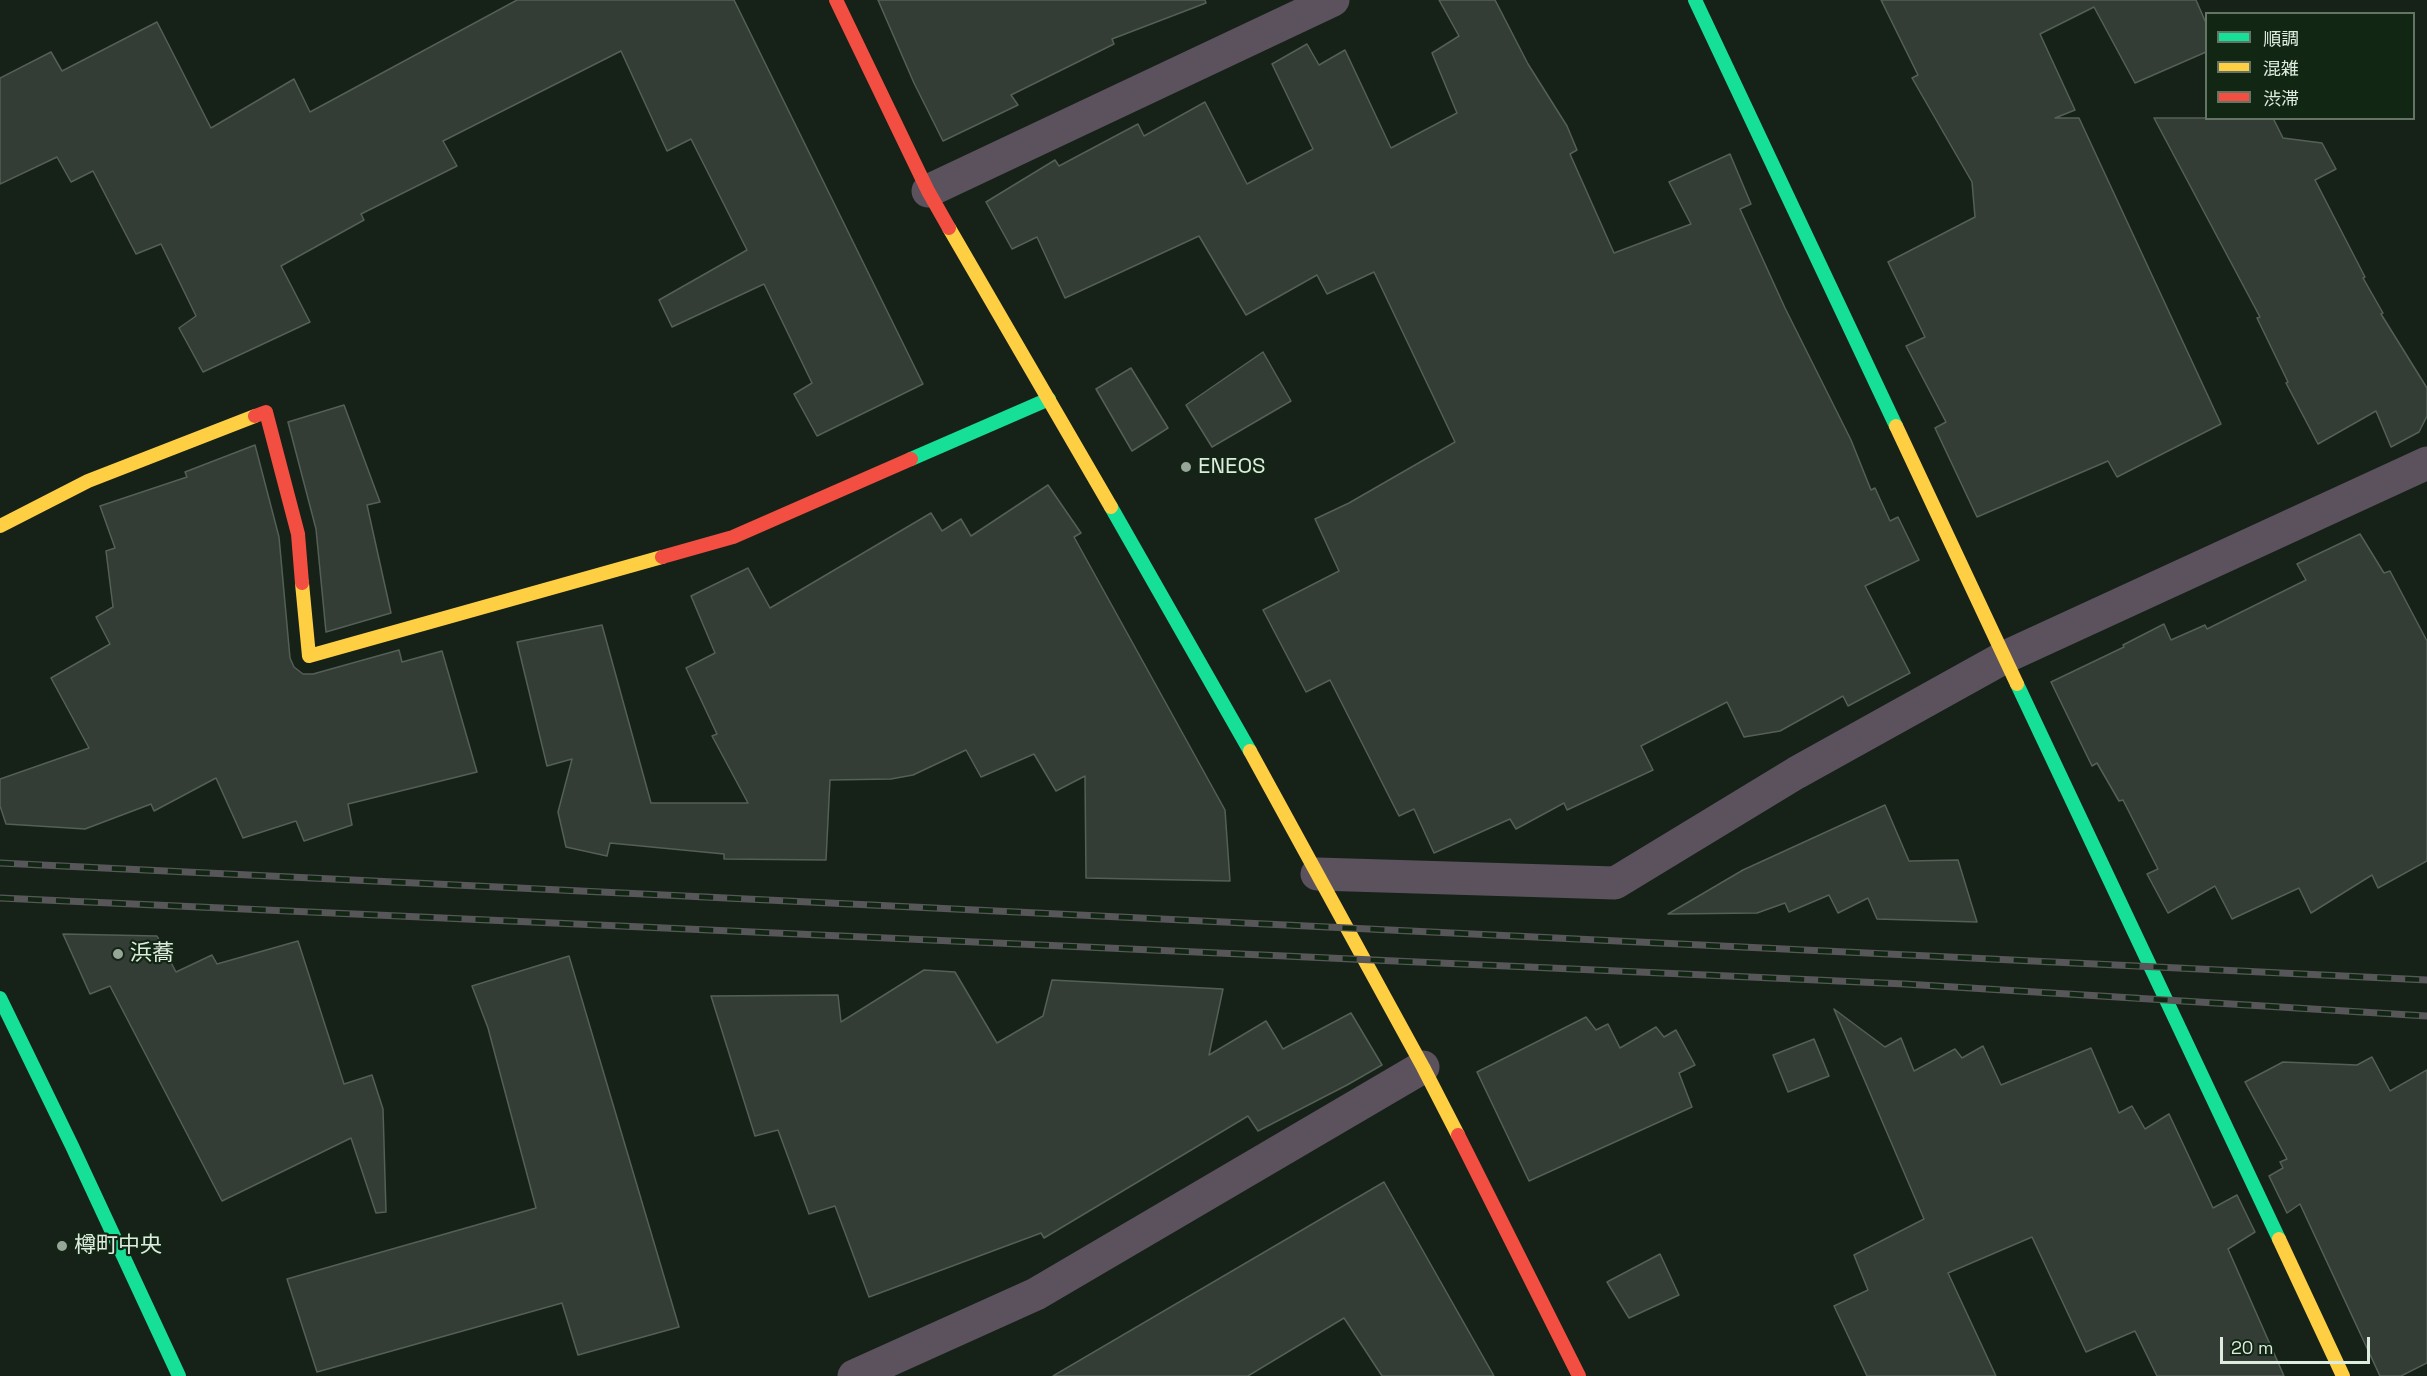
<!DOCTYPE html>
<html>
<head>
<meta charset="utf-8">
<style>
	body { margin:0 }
	#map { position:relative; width:2427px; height:1376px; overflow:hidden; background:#162218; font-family:"Space Grotesk","Noto Sans JP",sans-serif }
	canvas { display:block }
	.legend { position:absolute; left:2205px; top:12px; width:210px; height:108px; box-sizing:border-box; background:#122614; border:2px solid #647565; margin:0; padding:8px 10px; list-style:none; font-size:18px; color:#deebdf }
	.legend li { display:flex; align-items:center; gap:12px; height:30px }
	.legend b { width:30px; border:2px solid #647565 }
	.scale { position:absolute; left:2220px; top:1337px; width:150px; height:27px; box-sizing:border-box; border:3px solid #deebdf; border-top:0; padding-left:8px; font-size:18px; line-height:21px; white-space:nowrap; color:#deebdf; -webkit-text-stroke:4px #122614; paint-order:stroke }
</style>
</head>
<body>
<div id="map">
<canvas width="2427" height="1376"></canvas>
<ul class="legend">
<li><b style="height:8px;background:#16e098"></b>順調</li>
<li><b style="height:8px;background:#ffcf43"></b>混雑</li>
<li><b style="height:8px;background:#f24e42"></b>渋滞</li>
</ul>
<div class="scale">20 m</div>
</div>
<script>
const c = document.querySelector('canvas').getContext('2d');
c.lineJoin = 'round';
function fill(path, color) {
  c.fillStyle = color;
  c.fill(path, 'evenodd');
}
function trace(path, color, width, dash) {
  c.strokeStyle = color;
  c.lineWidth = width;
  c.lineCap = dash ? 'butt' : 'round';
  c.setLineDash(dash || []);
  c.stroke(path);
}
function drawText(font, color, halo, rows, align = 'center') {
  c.font = font + ' "Space Grotesk","Noto Sans JP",sans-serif';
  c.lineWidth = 4.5;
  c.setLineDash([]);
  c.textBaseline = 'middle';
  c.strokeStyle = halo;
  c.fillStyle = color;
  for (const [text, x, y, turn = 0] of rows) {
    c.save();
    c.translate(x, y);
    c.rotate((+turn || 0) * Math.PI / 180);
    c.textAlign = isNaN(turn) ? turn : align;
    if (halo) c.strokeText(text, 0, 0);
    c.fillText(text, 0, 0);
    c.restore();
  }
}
const building = new Path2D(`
	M 517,0 L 734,0 L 923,384 L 817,436 L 794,394 L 812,383 L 764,284 L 672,327 L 659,300 L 747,250 L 691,139 L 667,151 L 621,51 L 443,141 L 457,166 L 361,214 L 364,220 L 281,266 L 310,322 L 203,372 L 179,328 L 196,316 L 161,244 L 136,254 L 93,171 L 71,182 L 57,157 L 0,184 L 0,78 L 51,52 L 62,71 L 157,22 L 211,128 L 294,79 L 310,112 Z
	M 878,0 L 1205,0 L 1206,3 L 1112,39 L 1114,44 L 1011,95 L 1018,105 L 943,141 L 914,83 Z
	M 1439,0 L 1495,0 L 1528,64 L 1567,126 L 1577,150 L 1570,154 L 1614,253 L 1691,224 L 1669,182 L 1730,154 L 1751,204 L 1740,209 L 1785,308 L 1851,440 L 1871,490 L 1875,488 L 1890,521 L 1898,517 L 1919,560 L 1865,586 L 1910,673 L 1848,706 L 1843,696 L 1780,731 L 1744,737 L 1727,702 L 1641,746 L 1653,770 L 1567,810 L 1564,803 L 1516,829 L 1510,819 L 1434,853 L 1414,809 L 1399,816 L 1330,680 L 1306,692 L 1263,610 L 1339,571 L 1315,519 L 1349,503 L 1455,442 L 1374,272 L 1327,294 L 1317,275 L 1246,315 L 1199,236 L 1065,298 L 1037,237 L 1012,249 L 986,202 L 1055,160 L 1059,166 L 1138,124 L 1144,136 L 1205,102 L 1247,184 L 1313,149 L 1272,64 L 1307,44 L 1319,65 L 1345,50 L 1391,148 L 1457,113 L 1432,53 L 1459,36 Z
	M 1881,0 L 2196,0 L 2206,23 L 2206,52 L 2135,83 L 2094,7 L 2040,34 L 2075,110 L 2055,118 L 2079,118 L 2221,424 L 2117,477 L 2108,461 L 1977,517 L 1935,428 L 1946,422 L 1906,346 L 1925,337 L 1888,262 L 1975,217 L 1972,182 L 1912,78 L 1918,75 Z
	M 2154,118 L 2273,118 L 2283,138 L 2322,143 L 2336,169 L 2315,180 L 2365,277 L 2363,278 L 2383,313 L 2381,314 L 2427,388 L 2427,416 L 2419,432 L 2391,447 L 2376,411 L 2318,444 L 2286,383 L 2288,382 L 2257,318 L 2260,317 Z
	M 1263,352 L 1291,401 L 1212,447 L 1186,405 Z
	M 1131,368 L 1168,428 L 1132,451 L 1096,389 Z
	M 344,405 L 380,502 L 367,505 L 391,613 L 326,632 L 316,529 L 288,422 Z
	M 255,445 L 279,537 L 290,658 L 294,667 L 303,674 L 313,674 L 399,650 L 402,662 L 442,651 L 477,772 L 348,804 L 352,825 L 304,841 L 296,821 L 243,838 L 216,778 L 154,811 L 151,804 L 85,829 L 6,824 L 0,806 L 0,779 L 89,748 L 51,678 L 110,644 L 96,617 L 113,607 L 106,551 L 115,548 L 100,506 L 187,477 L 185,472 Z
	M 1048,485 L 1081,533 L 1074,537 L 1225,810 L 1230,881 L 1086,878 L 1085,776 L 1056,791 L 1034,754 L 981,777 L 966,750 L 913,775 L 891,779 L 830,780 L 826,860 L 724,859 L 724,854 L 610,843 L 607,856 L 566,847 L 558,812 L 572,759 L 547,766 L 517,642 L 602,625 L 651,803 L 748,803 L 712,736 L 717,734 L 686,668 L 715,653 L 691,596 L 748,568 L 770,608 L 931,513 L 942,531 L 961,519 L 971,536 Z
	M 2360,534 L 2384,573 L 2390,571 L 2427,641 L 2427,861 L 2378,888 L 2372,875 L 2311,913 L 2299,888 L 2232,919 L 2215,886 L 2168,913 L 2147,874 L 2158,869 L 2123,800 L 2119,801 L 2097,763 L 2092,766 L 2051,682 L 2124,647 L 2123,645 L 2164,624 L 2171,640 L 2205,625 L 2207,629 L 2306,580 L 2297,564 Z
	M 1885,805 L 1909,861 L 1958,860 L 1977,922 L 1877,919 L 1868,898 L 1838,913 L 1829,895 L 1789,912 L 1785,903 L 1757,913 L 1668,914 L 1743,870 Z
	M 63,934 L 157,936 L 176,972 L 212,955 L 217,964 L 298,941 L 344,1084 L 372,1075 L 383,1109 L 386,1212 L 376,1213 L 351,1138 L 222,1201 L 110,986 L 90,994 Z
	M 569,956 L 679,1327 L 578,1355 L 562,1303 L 317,1372 L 287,1279 L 536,1208 L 488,1028 L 472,986 Z
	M 924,970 L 955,972 L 997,1043 L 1043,1016 L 1052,980 L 1223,989 L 1209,1055 L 1266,1021 L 1283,1049 L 1351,1013 L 1382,1065 L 1347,1085 L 1258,1131 L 1248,1116 L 1044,1238 L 1041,1233 L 869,1297 L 835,1206 L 809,1214 L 778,1130 L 755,1136 L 711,996 L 838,995 L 841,1022 Z
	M 1834,1009 L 1885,1047 L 1901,1038 L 1914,1071 L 1955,1049 L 1962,1058 L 1983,1046 L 2001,1085 L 2091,1048 L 2119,1113 L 2132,1106 L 2145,1129 L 2169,1114 L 2213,1208 L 2237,1195 L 2255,1232 L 2228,1249 L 2284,1376 L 2157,1376 L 2135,1331 L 2086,1352 L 2032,1237 L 1948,1273 L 1996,1376 L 1867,1376 L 1834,1306 L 1868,1290 L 1854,1255 L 1924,1219 Z
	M 1586,1017 L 1596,1030 L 1608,1024 L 1620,1048 L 1656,1027 L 1664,1037 L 1676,1030 L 1695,1065 L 1679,1073 L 1692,1107 L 1529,1181 L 1477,1072 Z
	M 1814,1039 L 1829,1076 L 1788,1092 L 1773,1055 Z
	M 2372,1057 L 2390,1091 L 2427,1070 L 2427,1363 L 2401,1376 L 2380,1376 L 2300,1204 L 2287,1213 L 2269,1176 L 2283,1168 L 2280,1162 L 2287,1159 L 2245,1082 L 2283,1062 L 2357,1065 Z
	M 1384,1182 L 1494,1376 L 1382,1376 L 1344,1318 L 1248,1376 L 1053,1376 Z
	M 1660,1254 L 1679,1295 L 1629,1318 L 1607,1282 Z`);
fill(building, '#333d35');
trace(building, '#555f56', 1.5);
trace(new Path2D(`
	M 928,191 L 1333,0
	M 1317,874 L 1615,883 L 1796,773 L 2003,658 L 2427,463
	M 854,1376 L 1036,1294 L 1423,1067`), '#5b525e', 33);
trace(new Path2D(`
	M 1695,0 L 1896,426
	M 911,459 L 1049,399
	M 1111,507 L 1250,751
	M 2017,684 L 2279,1239
	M 0,998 L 72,1146 L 179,1376`), '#16e098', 14);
trace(new Path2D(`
	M 949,228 L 1111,507
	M 1896,426 L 2017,684
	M 0,526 L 88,481 L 255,416
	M 302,583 L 309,656 L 662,557
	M 1250,751 L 1423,1067 L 1458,1135
	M 2279,1239 L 2343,1376`), '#ffcf43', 14);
trace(new Path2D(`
	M 836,0 L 928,191 L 949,228
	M 255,416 L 266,412 L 298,534 L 302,583
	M 662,557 L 733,537 L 911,459
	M 1458,1135 L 1579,1376`), '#f24e42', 14);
const rail = new Path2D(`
	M 0,863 L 2427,980
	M 0,898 L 1905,984 L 2427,1016`);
trace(rail, '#575759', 7);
trace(rail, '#122614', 4.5, [14]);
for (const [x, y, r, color] of [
	[1186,467,6,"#98a599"],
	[118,954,6,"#98a599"],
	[62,1246,6,"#98a599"]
]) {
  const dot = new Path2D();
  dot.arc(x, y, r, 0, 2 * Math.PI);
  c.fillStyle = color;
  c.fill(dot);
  trace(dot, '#122614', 2);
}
drawText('22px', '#deebdf', '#122614', [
	["ENEOS",1198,467],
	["浜蕎",130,954],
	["樽町中央",74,1246]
], 'left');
</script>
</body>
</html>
